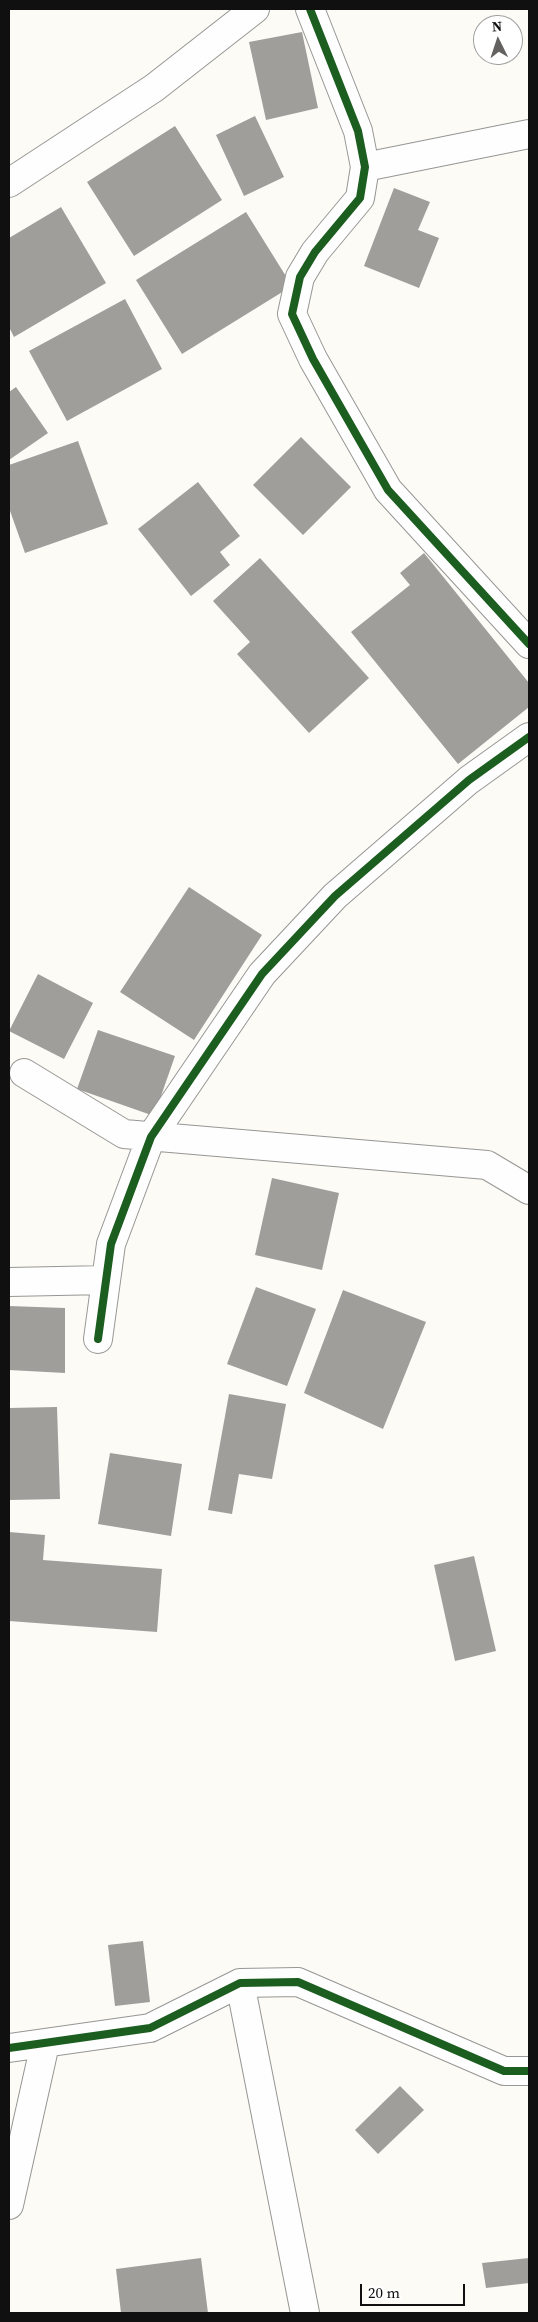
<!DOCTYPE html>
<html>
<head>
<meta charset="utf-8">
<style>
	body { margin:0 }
	#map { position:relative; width:538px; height:2322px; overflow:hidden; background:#fcfbf6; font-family:"Source Serif 4",serif }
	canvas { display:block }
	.frame { position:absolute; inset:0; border:10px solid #101010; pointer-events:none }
	.north { position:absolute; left:473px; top:15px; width:50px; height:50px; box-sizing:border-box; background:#fff; border:1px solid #9f9f9f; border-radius:50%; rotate:356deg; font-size:14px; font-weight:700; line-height:20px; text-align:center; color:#101010 }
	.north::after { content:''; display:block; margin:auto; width:18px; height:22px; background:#636260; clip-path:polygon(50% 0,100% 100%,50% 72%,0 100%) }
	.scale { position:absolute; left:360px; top:2284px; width:105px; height:22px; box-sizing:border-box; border:2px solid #101010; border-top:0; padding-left:6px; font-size:15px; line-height:18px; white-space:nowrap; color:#101010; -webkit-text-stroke:4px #fff; paint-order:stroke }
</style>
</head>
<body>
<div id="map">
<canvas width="538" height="2322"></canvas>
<div class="frame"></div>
<div class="north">N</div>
<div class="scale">20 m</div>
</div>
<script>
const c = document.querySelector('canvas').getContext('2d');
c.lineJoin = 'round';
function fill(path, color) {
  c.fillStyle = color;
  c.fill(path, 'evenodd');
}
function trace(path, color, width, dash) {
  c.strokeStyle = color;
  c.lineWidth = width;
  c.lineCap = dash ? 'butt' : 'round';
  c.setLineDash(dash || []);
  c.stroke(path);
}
fill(new Path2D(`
	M 302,32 L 318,108 L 266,120 L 249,42 Z
	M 255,116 L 284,177 L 244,196 L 216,135 Z
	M 175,126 L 222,200 L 134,256 L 87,182 Z
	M 394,188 L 430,202 L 418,230 L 439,238 L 419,288 L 364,266 Z
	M 61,207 L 106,283 L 14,337 L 9,327 L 9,238 Z
	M 246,212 L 292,286 L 182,354 L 136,280 Z
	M 125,299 L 162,369 L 67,421 L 29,351 Z
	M 16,387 L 48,433 L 9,460 L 9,392 Z
	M 301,437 L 351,487 L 303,535 L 253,485 Z
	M 78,441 L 108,524 L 25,553 L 9,508 L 9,465 Z
	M 198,482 L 240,536 L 220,552 L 230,565 L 191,596 L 138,529 Z
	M 424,553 L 529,683 L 529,707 L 458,764 L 351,632 L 410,585 L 400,573 Z
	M 260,558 L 369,678 L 309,733 L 237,654 L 250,642 L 213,601 Z
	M 189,887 L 262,935 L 194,1040 L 120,992 Z
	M 38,974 L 93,1003 L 64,1059 L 9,1031 Z
	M 98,1030 L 175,1056 L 154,1116 L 77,1089 Z
	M 272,1178 L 339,1193 L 322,1270 L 255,1255 Z
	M 256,1287 L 316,1309 L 287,1386 L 227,1364 Z
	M 343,1290 L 426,1322 L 383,1429 L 304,1393 Z
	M 9,1306 L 65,1308 L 65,1373 L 9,1370 Z
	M 229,1394 L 286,1404 L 272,1479 L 239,1474 L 232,1514 L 208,1510 Z
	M 57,1407 L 60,1499 L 9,1500 L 9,1408 Z
	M 110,1453 L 182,1464 L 171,1536 L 98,1524 Z
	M 9,1532 L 45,1535 L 43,1560 L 162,1569 L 157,1632 L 9,1621 Z
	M 474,1556 L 496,1651 L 455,1661 L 434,1565 Z
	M 143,1941 L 150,2002 L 115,2006 L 108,1945 Z
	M 400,2086 L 424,2110 L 378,2154 L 355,2130 Z
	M 201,2258 L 208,2313 L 121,2313 L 116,2269 Z
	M 529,2258 L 529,2283 L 486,2288 L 482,2263 Z`), '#a09e9b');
const minor = new Path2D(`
	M 310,9 L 358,131 L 365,167 L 360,198 L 315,252 L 300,277 L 292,314 L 313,359 L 388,490 L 529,644
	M 365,167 L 529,134
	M 9,183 L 154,88 L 255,9
	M 24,1073 L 124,1134 L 487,1165 L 529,1190
	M 9,1282 L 106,1280
	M 98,1339 L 111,1244 L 151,1137 L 262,974 L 335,896 L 469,780 L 529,737
	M 240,1983 L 305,2313
	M 9,2048 L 150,2028 L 240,1983 L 298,1982 L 504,2071 L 529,2071
	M 9,2205 L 45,2044`);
trace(minor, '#969694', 30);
trace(minor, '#fffefe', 28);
trace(new Path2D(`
	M 310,9 L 358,131 L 365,167 L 360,198 L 315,252 L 300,277 L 292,314 L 313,359 L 388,490 L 529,644
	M 98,1339 L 111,1244 L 151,1137 L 262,974 L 335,896 L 469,780 L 529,737
	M 9,2048 L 150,2028 L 240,1983 L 298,1982 L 504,2071 L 529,2071`), '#1b5e20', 8);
</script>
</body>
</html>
